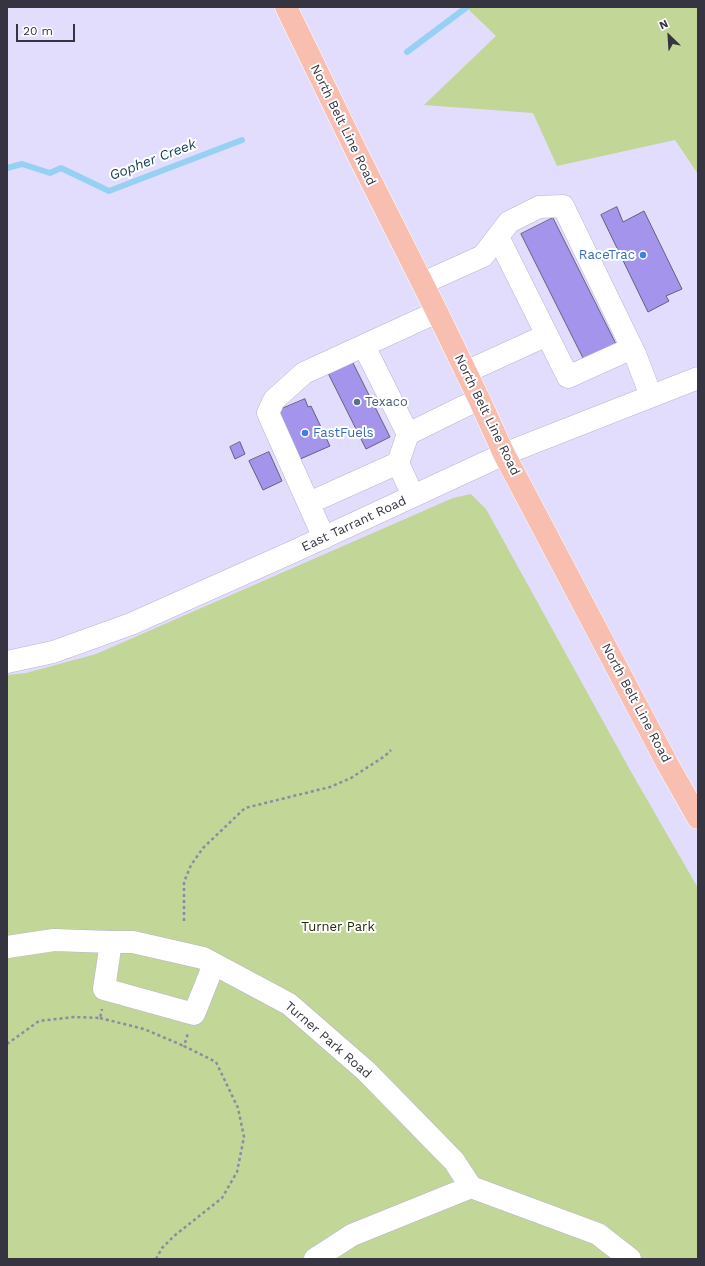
<!DOCTYPE html>
<html>
<head>
<meta charset="utf-8">
<style>
	body { margin:0 }
	#map { position:relative; width:705px; height:1266px; overflow:hidden; background:#e2ddfd; font-family:"Work Sans",sans-serif }
	canvas { display:block }
	.frame { position:absolute; inset:0; border:8px solid #363440; pointer-events:none }
	.north { position:absolute; left:649px; top:16px; width:40px; height:40px; -webkit-text-stroke:3px #fff; paint-order:stroke; rotate:335deg; font-size:11px; font-weight:700; line-height:16px; text-align:center; color:#363440 }
	.north::after { content:''; display:block; margin:auto; width:14px; height:18px; background:#363440; clip-path:polygon(50% 0,100% 100%,50% 72%,0 100%) }
	.scale { position:absolute; left:16px; top:24px; width:59px; height:18px; box-sizing:border-box; border:2px solid #363440; border-top:0; padding-left:5px; font-size:12px; line-height:14px; white-space:nowrap; color:#363440; -webkit-text-stroke:3px #fff; paint-order:stroke }
</style>
</head>
<body>
<div id="map">
<canvas width="705" height="1266"></canvas>
<div class="frame"></div>
<div class="north">N</div>
<div class="scale">20 m</div>
</div>
<script>
const c = document.querySelector('canvas').getContext('2d');
c.lineJoin = 'round';
function fill(path, color) {
  c.fillStyle = color;
  c.fill(path, 'evenodd');
}
function trace(path, color, width, dash) {
  c.strokeStyle = color;
  c.lineWidth = width;
  c.lineCap = dash ? 'butt' : 'round';
  c.setLineDash(dash || []);
  c.stroke(path);
}
function drawText(font, color, halo, rows, align = 'center') {
  c.font = font + ' "Work Sans",sans-serif';
  c.lineWidth = 4;
  c.setLineDash([]);
  c.textBaseline = 'middle';
  c.strokeStyle = halo;
  c.fillStyle = color;
  for (const [text, x, y, turn = 0] of rows) {
    c.save();
    c.translate(x, y);
    c.rotate((+turn || 0) * Math.PI / 180);
    c.textAlign = isNaN(turn) ? turn : align;
    if (halo) c.strokeText(text, 0, 0);
    c.fillText(text, 0, 0);
    c.restore();
  }
}
fill(new Path2D(`
	M 466,7 L 698,7 L 698,174 L 675,140 L 557,166 L 533,113 L 424,105 L 496,36 Z
	M 471,494 L 486,509 L 630,770 L 698,888 L 698,1259 L 7,1259 L 7,675 L 26,673 L 96,654 L 453,498 Z`), '#c1d697');
trace(new Path2D(`
	M 407,52 L 467,7
	M 7,168 L 22,164 L 50,173 L 61,168 L 109,191 L 242,140`), '#96d0f2', 6);
const building = new Path2D(`
	M 617,207 L 623,222 L 644,211 L 682,289 L 666,296 L 669,301 L 648,312 L 601,215 Z
	M 553,218 L 617,346 L 585,362 L 521,234 Z
	M 349,355 L 390,437 L 366,449 L 325,367 Z
	M 305,399 L 308,407 L 311,406 L 330,446 L 298,460 L 277,411 Z
	M 240,442 L 245,454 L 235,459 L 230,447 Z
	M 269,452 L 282,481 L 263,490 L 249,461 Z`);
fill(building, '#a594ec');
trace(building, '#645f7a', 1);
const minor = new Path2D(`
	M 423,283 L 483,256 L 509,222 L 539,207 L 563,206 L 635,354 L 651,396
	M 547,335 L 568,377 L 632,348
	M 364,346 L 408,434
	M 466,372 L 547,335 L 498,237
	M 413,496 L 398,463 L 408,434 L 479,399
	M 309,503 L 398,463
	M 324,538 L 268,413 L 274,400 L 304,373 L 437,312
	M 7,662 L 53,652 L 131,624 L 299,549 L 504,454 L 698,378
	M 111,942 L 104,989 L 194,1014 L 214,964
	M 7,947 L 54,940 L 111,942 L 133,942 L 203,958 L 289,1004 L 366,1071 L 454,1161 L 471,1187
	M 471,1187 L 598,1234 L 630,1259
	M 315,1259 L 352,1235 L 471,1187`);
const major = new Path2D(`
	M 286,7 L 358,155 L 437,312 L 479,399 L 504,454 L 668,765 L 698,818`);
trace(minor, '#b8b4d2', 23);
trace(major, '#fff', 23);
trace(new Path2D(`
	M 184,921 L 184,882 L 191,865 L 203,848 L 245,808 L 330,787 L 351,778 L 385,756 L 391,750
	M 100,1018 L 144,1029 L 184,1046
	M 7,1044 L 39,1021 L 74,1017 L 100,1018 L 102,1009
	M 156,1259 L 162,1248 L 174,1236 L 222,1198 L 237,1172 L 244,1137 L 238,1108 L 216,1062 L 184,1046 L 188,1033`), '#8e8ba1', 2.5, [3, 3]);
trace(minor, '#fff', 22);
trace(major, '#f8beaf', 22);
for (const [x, y, r, color] of [
	[643,255,4,"#3f7fe0"],
	[357,402,4,"#5c6f8a"],
	[305,433,4,"#3f7fe0"]
]) {
  const dot = new Path2D();
  dot.arc(x, y, r, 0, 2 * Math.PI);
  c.fillStyle = color;
  c.fill(dot);
  trace(dot, '#fff', 1.5);
}
drawText('13px', '#363440', '#fff', [
	["North Belt Line Road",343,125,64],
	["North Belt Line Road",487,415,64],
	["East Tarrant Road",354,524,-25],
	["North Belt Line Road",636,703,62],
	["Turner Park Road",328,1040,41]
]);
drawText('13px', '#366cbe', '#fff', [
	["RaceTrac",635,255],
	["FastFuels",313,433,"left"]
], 'right');
drawText('13px', '#4e5e75', '#fff', [
	["Texaco",365,402]
], 'left');
drawText('13px', '#232e05', '#fff', [
	["Turner Park",338,927]
]);
drawText('italic 14px', '#17445b', '#fff', [
	["Gopher Creek",153,160,-21]
]);
</script>
</body>
</html>
